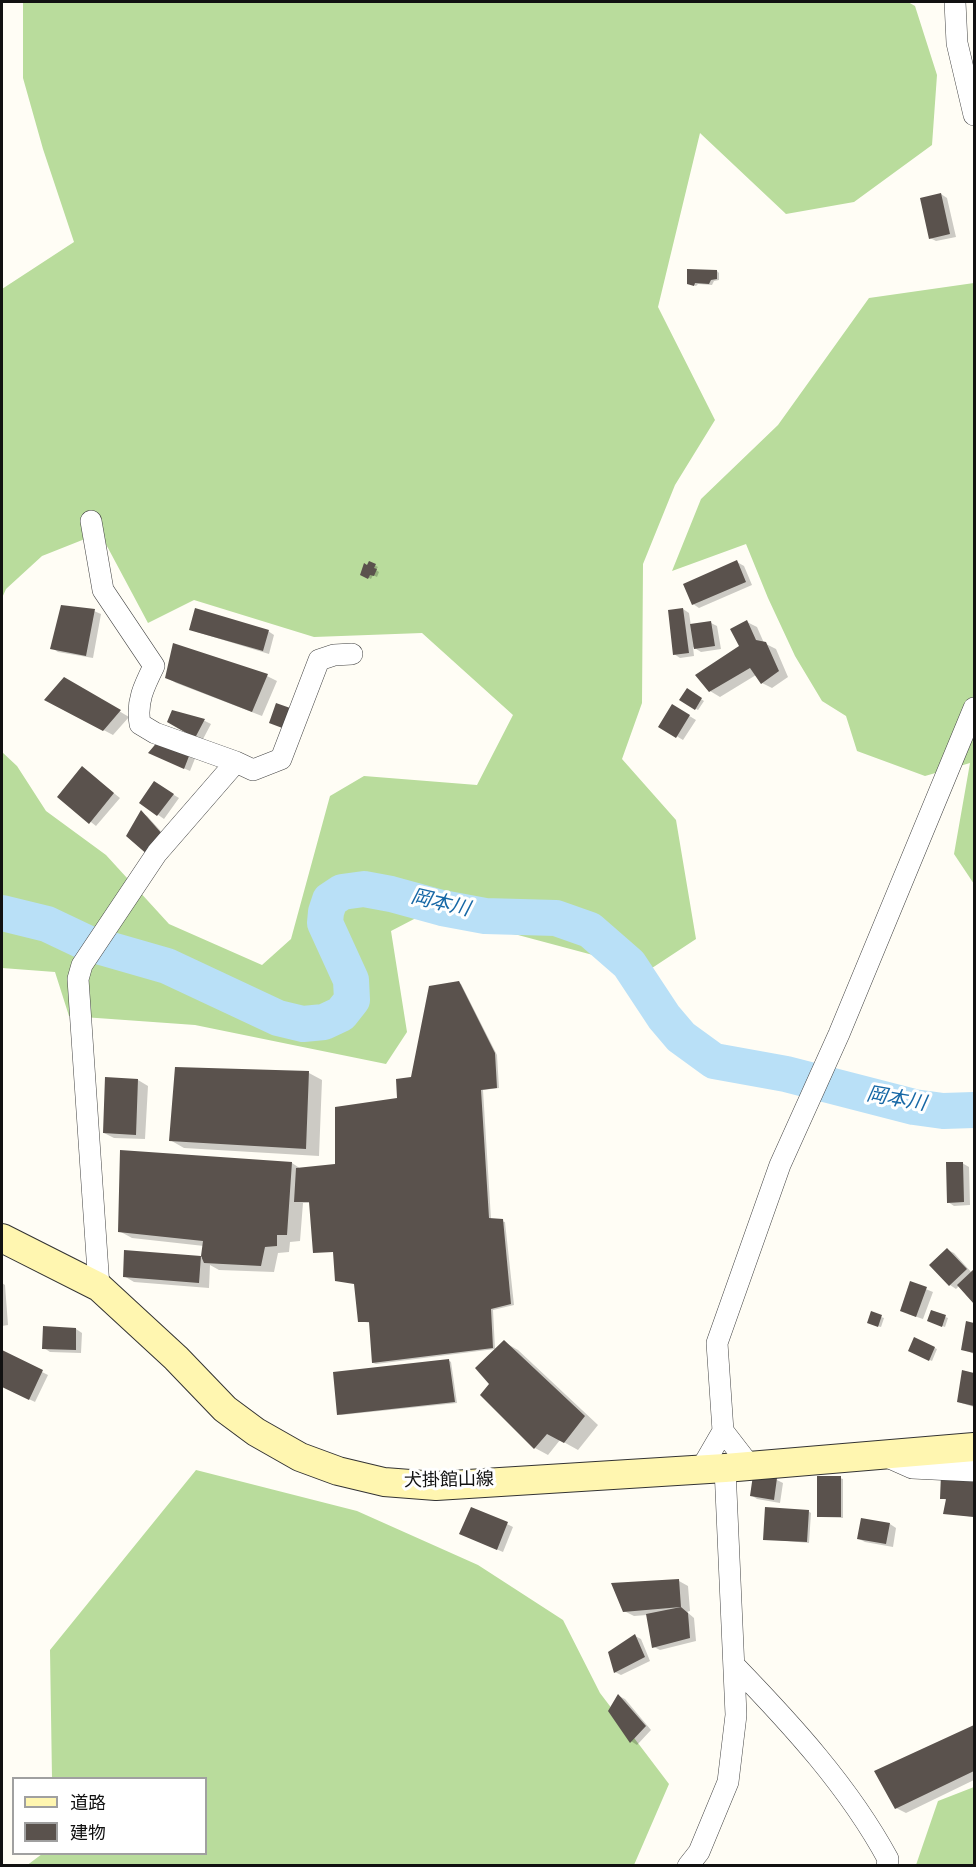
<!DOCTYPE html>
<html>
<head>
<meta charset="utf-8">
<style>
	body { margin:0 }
	#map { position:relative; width:976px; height:1867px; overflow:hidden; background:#fffdf5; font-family:Spectral,"Noto Sans JP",serif }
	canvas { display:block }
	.frame { position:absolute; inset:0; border:3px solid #111; pointer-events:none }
	.legend { position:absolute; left:12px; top:1777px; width:195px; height:78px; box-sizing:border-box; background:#fff; border:2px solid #a0a0a0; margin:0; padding:8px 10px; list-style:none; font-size:18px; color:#111 }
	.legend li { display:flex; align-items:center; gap:12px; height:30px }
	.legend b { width:30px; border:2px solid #a0a0a0 }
</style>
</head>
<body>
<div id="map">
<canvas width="976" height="1867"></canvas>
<div class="frame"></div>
<ul class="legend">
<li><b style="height:8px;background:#fff6b0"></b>道路</li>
<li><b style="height:16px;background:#5a524d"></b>建物</li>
</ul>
</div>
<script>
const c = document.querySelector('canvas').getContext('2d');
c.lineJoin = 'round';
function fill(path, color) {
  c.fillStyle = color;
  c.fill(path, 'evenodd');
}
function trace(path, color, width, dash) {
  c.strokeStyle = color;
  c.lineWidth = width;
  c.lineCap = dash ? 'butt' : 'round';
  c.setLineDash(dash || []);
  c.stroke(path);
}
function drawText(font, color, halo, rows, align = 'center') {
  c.font = font + ' Spectral,"Noto Sans JP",serif';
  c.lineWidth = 6;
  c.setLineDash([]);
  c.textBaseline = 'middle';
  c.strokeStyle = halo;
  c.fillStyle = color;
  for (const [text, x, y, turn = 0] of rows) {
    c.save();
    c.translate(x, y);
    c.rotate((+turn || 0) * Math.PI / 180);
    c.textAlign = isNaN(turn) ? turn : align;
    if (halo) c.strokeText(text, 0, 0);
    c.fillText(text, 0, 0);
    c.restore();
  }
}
fill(new Path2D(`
	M 23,2 L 908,2 L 915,6 L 937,75 L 932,145 L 854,202 L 786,214 L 700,133 L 658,307 L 715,420 L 675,485 L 643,564 L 642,703 L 622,759 L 676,820 L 696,939 L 649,970 L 518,935 L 416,918 L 391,931 L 407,1032 L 386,1064 L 195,1025 L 69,1016 L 55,972 L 2,968 L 2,752 L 17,766 L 46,811 L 106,855 L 169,924 L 262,965 L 291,939 L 330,796 L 364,776 L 477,785 L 513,715 L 422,633 L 314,637 L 194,600 L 148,623 L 100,533 L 42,556 L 6,589 L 2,598 L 2,289 L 74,242 L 43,149 L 23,78 Z
	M 974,283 L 974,884 L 954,854 L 970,763 L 925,776 L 857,751 L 846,716 L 822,701 L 795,656 L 768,598 L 746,544 L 672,571 L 701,499 L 778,425 L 869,298 Z
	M 196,1470 L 357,1511 L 478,1565 L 563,1620 L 600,1693 L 669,1784 L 634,1865 L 26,1866 L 42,1854 L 206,1854 L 206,1778 L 52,1778 L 50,1650 Z
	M 974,1787 L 974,1865 L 916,1865 L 938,1801 Z`), '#b9dc9c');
fill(new Path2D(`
	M 941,194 L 947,198 L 956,237 L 936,241 L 930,238 Z
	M 717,271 L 719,273 L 719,280 L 714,281 L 712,285 L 698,284 L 696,286 L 691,284 Z
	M 737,562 L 744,566 L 752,585 L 699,608 L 693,604 Z
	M 370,563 L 378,567 L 376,570 L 379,572 L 377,577 L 373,575 L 371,579 L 362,574 Z
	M 683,609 L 689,613 L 691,626 L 711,623 L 717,626 L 721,649 L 701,652 L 693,647 L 694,656 L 680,658 L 674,654 Z
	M 94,611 L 101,614 L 93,658 L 58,652 L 52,648 Z
	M 747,622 L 757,627 L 764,643 L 776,649 L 788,677 L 772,688 L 762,683 L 756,675 L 720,697 L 710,691 L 741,646 Z
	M 191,629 L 268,631 L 274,635 L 269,654 L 197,632 Z
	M 267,676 L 277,681 L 262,716 L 176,683 L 166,677 Z
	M 65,679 L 129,717 L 113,735 L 56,705 Z
	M 687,690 L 704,701 L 698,710 L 681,700 Z
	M 673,706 L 696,720 L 683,740 L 660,726 Z
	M 173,712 L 205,721 L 211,724 L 202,741 L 169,721 Z
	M 150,753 L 196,756 L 190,771 Z
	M 82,768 L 120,798 L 96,826 L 59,797 Z
	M 154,783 L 179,798 L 164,819 L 141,803 Z
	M 142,813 L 147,816 L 168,839 L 156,858 Z
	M 458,983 L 461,984 L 497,1055 L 499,1088 L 483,1090 L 491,1219 L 505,1222 L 514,1305 L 493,1310 L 495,1349 L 376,1364 L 373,1363 L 371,1323 L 359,1321 L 355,1284 L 334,1252 L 314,1252 L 311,1203 L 303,1203 L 300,1241 L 290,1242 L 289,1252 L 278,1253 L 274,1272 L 219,1270 L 210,1265 L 209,1288 L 134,1282 L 124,1276 L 126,1252 L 202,1258 L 204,1246 L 132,1238 L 119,1231 L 292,1163 L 301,1169 L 336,1165 L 399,1099 L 413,1079 Z
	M 309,1073 L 322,1080 L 319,1156 L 184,1148 L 170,1140 Z
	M 138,1080 L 148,1086 L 145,1139 L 114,1138 L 104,1133 Z
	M 962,1163 L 969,1167 L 970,1205 L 954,1206 L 948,1202 Z
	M 948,1250 L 954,1253 L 972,1273 L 974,1271 L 974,1301 L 960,1285 L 956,1289 L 950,1285 Z
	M 2,1283 L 5,1285 L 8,1325 L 2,1326 Z
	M 911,1283 L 933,1292 L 923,1319 L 908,1314 Z
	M 932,1312 L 948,1318 L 945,1327 L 932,1322 Z
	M 881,1317 L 884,1318 L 881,1327 L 871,1324 Z
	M 967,1323 L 974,1325 L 974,1347 L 972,1349 L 974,1351 L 974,1354 L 962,1349 Z
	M 76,1329 L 82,1333 L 81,1353 L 50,1352 L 44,1348 Z
	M 915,1339 L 937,1349 L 932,1361 L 910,1351 Z
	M 504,1342 L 518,1350 L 598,1425 L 578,1450 L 560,1440 L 548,1455 L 535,1448 L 491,1384 Z
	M 2,1352 L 48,1375 L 35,1402 L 2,1386 Z
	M 448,1360 L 451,1362 L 457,1403 L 341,1415 L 338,1414 Z
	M 964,1372 L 974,1374 L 974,1407 L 958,1402 Z
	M 754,1476 L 777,1480 L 783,1483 L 780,1503 L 757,1499 L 751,1495 Z
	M 840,1478 L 843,1479 L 843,1518 L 821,1517 L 818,1516 Z
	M 974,1478 L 974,1517 L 945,1513 L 947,1500 L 941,1498 Z
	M 808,1511 L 811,1513 L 809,1543 L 765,1539 Z
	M 507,1524 L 513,1527 L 503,1552 L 468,1537 Z
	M 890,1524 L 896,1528 L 893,1547 L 865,1542 L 859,1539 Z
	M 679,1581 L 688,1586 L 690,1611 L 687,1612 L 694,1618 L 696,1641 L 660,1650 L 654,1647 L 647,1615 L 634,1616 L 624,1611 Z
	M 635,1636 L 641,1639 L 650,1661 L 621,1675 L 615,1672 Z
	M 619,1696 L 625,1699 L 651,1730 L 637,1745 L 631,1741 Z
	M 974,1727 L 974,1780 L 906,1813 L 896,1808 L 876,1771 Z`), '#0003');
trace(new Path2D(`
	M 2,913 L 47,924 L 87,943 L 167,966 L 278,1018 L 303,1024 L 324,1022 L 341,1014 L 352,1000 L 351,980 L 325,923 L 326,912 L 330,900 L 342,892 L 364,889 L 391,894 L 442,908 L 485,916 L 556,918 L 590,930 L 629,964 L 664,1017 L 681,1037 L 714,1061 L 786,1074 L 914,1107 L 943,1111 L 974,1110`), '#b9e0f7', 36);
fill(new Path2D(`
	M 941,193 L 950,234 L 929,239 L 920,198 Z
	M 687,269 L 717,270 L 717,279 L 711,280 L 709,284 L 695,283 L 694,286 L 687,284 Z
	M 737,560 L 746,582 L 692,605 L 683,584 Z
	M 369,561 L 376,564 L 374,568 L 377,569 L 374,576 L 370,575 L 368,579 L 360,575 L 364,563 L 367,565 Z
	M 61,605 L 95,609 L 86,656 L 50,649 Z
	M 195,608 L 269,630 L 263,651 L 189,630 Z
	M 683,608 L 689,653 L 673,655 L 668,610 Z
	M 747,620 L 756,640 L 766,642 L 779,671 L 761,684 L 750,668 L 709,692 L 695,675 L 739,646 L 730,629 Z
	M 711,621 L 715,646 L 694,649 L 690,624 Z
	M 173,643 L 268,674 L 252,712 L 165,678 Z
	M 64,677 L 121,710 L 103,731 L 44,700 Z
	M 687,688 L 702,698 L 695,710 L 679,700 Z
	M 276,703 L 293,709 L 285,729 L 269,723 Z
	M 672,704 L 690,715 L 676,738 L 658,727 Z
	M 172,710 L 205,719 L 195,738 L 167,722 Z
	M 159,740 L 191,751 L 184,769 L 148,753 Z
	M 82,766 L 114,793 L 89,824 L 57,797 Z
	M 154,781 L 174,794 L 157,816 L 139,803 Z
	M 141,810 L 163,835 L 149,856 L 126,836 Z
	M 459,981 L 495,1053 L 497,1088 L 481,1090 L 489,1218 L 503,1219 L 511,1304 L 491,1309 L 493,1348 L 372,1363 L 369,1322 L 358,1322 L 354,1284 L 335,1281 L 333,1252 L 313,1253 L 309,1202 L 294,1202 L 296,1168 L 335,1164 L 335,1107 L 397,1098 L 396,1079 L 411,1077 L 429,986 Z
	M 175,1067 L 309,1071 L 306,1149 L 169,1141 Z
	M 105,1077 L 138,1079 L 136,1135 L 103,1133 Z
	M 120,1150 L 292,1162 L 287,1235 L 277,1235 L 277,1246 L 265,1247 L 261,1266 L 204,1263 L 201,1256 L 203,1241 L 118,1232 Z
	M 946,1162 L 963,1162 L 964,1202 L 947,1203 Z
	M 947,1248 L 967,1269 L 949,1286 L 929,1265 Z
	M 124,1250 L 201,1256 L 199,1283 L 123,1277 Z
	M 974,1269 L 974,1304 L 957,1285 Z
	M 910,1281 L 927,1287 L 916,1317 L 900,1311 Z
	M 931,1310 L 946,1315 L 942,1327 L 927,1321 Z
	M 871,1311 L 882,1315 L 878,1327 L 867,1323 Z
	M 966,1321 L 974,1323 L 974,1353 L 961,1350 Z
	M 43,1326 L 76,1328 L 76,1350 L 42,1349 Z
	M 914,1337 L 935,1347 L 929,1361 L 908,1351 Z
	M 504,1340 L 585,1416 L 564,1443 L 547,1434 L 534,1449 L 480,1395 L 489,1384 L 475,1368 Z
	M 2,1350 L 43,1370 L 29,1400 L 2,1387 Z
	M 449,1359 L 455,1402 L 337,1415 L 333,1372 Z
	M 962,1370 L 974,1373 L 974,1406 L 957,1402 Z
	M 941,1474 L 974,1477 L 974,1517 L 943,1514 L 946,1499 L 940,1499 Z
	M 753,1475 L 777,1478 L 774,1500 L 750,1496 Z
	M 817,1476 L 841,1476 L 841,1517 L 817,1517 Z
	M 471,1507 L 508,1522 L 497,1550 L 459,1534 Z
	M 765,1507 L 809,1510 L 807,1542 L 763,1540 Z
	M 861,1518 L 890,1523 L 886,1544 L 857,1539 Z
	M 679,1579 L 681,1607 L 623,1612 L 611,1583 Z
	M 681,1607 L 688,1613 L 690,1638 L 652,1648 L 646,1614 Z
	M 635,1634 L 645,1657 L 614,1673 L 608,1652 Z
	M 618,1694 L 646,1726 L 630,1743 L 608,1711 Z
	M 974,1725 L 974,1771 L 895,1809 L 874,1771 Z`), '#5a524d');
const minor = new Path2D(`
	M 955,2 L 957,43 L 974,115
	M 91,521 L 103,590 L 154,666 C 144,686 136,702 140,724 L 155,733 L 236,762
	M 99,1287 L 78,979 L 82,965 L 157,853 L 236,762 L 253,770 L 281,759 L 319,660 L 334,655 L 352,654
	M 723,1431 L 750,1466
	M 885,1456 L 912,1468 L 974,1471
	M 701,1469 L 723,1431 L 717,1343 L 780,1165 L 839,1034 L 974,708
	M 735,1666 C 792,1725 849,1787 888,1859 L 887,1866
	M 688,1866 L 699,1852 L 728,1782 L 736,1715 L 725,1468`);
const secondary = new Path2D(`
	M 2,1238 L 99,1287 L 176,1358 L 225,1409 L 256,1432 L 300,1457 L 338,1471 L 384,1482 L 436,1486 L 725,1468 L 974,1447`);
trace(minor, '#444', 22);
trace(secondary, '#333', 30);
trace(minor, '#fff', 21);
trace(secondary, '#fff6b0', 28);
drawText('18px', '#111', '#fff', [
	["犬掛館山線",449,1482,-1]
]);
drawText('italic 20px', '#1768a6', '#fff', [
	["岡本川",440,905,13],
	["岡本川",896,1101,10]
]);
</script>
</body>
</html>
